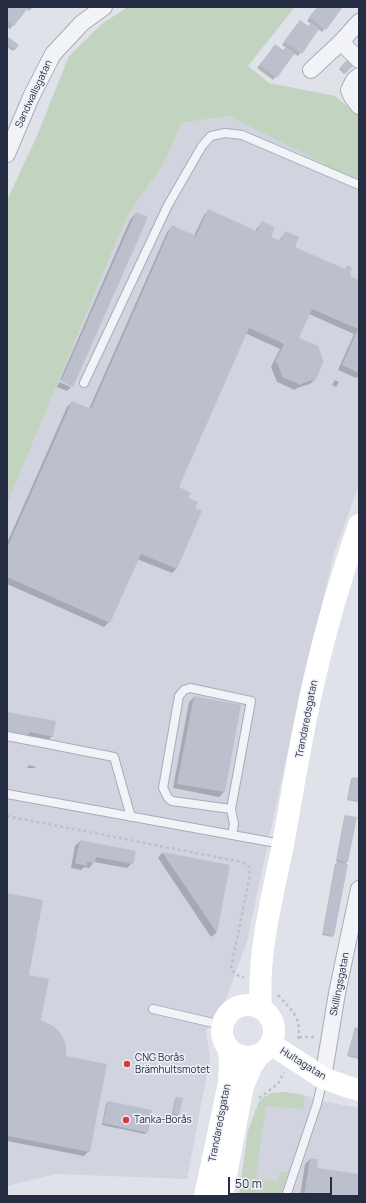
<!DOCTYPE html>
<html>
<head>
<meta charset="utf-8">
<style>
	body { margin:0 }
	#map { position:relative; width:366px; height:1203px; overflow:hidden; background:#dfe2e9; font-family:Manrope,sans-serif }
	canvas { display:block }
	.frame { position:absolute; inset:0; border:8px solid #262d42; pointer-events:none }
	.scale { position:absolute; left:228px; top:1177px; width:104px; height:18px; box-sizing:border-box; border:2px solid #262d42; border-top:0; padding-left:5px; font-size:12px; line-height:14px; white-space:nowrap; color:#262d42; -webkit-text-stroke:3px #eef1f7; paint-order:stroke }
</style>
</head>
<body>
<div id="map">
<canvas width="366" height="1203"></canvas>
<div class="frame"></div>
<div class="scale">50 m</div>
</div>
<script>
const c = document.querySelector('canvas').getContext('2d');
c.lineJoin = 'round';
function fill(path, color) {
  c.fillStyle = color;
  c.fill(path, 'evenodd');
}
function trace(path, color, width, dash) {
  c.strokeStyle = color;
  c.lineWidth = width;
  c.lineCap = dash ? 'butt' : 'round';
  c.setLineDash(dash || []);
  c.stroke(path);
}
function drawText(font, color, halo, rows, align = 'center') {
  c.font = font + ' Manrope,sans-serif';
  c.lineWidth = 3;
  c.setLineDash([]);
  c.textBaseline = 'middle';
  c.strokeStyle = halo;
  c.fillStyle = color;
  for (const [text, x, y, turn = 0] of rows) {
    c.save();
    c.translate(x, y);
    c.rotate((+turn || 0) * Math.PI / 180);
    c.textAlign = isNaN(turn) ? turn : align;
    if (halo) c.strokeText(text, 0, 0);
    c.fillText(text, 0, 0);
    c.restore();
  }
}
fill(new Path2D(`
	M 229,116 L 359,182 L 359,485 L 334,553 L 288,750 L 247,941 L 227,997 L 206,1031 L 210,1058 L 187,1179 L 56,1174 L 7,1186 L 7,505 L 127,216 L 163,165 L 182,123 Z
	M 284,1092 L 304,1095 L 327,1102 L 359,1108 L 359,1196 L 239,1196 L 248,1131 L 258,1104 L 261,1099 L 271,1093 Z`), '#d1d4df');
fill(new Path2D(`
	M 125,7 L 295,7 L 248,66 L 269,83 L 335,96 L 359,116 L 359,182 L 229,116 L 182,123 L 163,165 L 127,216 L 7,505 L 7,200 L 36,138 L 69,56 L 103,23 L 125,9 Z
	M 284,1092 L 304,1095 L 304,1109 L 266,1106 L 256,1178 L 277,1182 L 280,1172 L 288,1172 L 280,1196 L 239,1196 L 248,1131 L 258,1104 L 261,1099 L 271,1093 Z`), '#c2d4bf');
fill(new Path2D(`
	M 7,7 L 33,7 L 29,11 L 26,8 L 10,29 L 7,27 Z
	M 317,7 L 342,7 L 322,32 L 318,29 L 298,56 L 293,53 L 273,80 L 257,68 L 272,49 L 283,51 L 286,48 L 282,45 L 297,25 L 308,27 L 311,24 L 307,21 Z
	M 7,37 L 17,45 L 13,51 L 7,47 Z
	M 348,60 L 353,65 L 344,74 L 339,69 Z
	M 209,210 L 255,231 L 262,222 L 269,237 L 279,241 L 285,233 L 294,248 L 344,270 L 347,266 L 349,276 L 359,281 L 359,376 L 356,378 L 338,370 L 354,334 L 309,314 L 298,339 L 323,361 L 315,379 L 310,384 L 297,388 L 295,390 L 277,382 L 271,367 L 280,349 L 245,333 L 178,488 L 187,499 L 177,568 L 172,573 L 137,559 L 109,622 L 104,627 L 7,584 L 7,543 L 67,407 L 72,402 L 89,409 L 167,232 L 172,227 L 194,236 L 204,215 Z
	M 136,213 L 72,386 L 72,387 L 72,385 L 60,380 L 130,220 Z
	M 335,380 L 339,382 L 336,387 L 332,385 Z
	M 59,382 L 71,387 L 67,391 L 57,387 Z
	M 194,697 L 240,706 L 224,792 L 219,797 L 173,788 L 189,702 Z
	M 7,713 L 52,736 L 47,741 L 21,743 L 7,740 Z
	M 29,765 L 36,767 L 35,768 L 27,768 Z
	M 353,778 L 359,779 L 359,800 L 357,802 L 347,800 L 351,779 Z
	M 345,816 L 347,862 L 345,864 L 333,935 L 332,937 L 322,935 L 335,864 L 338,862 L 336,861 L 344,818 Z
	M 80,841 L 132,863 L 127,868 L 94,862 L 89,868 L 84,867 L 81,870 L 71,868 L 75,846 Z
	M 162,853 L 229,866 L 216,933 L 211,937 L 158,858 Z
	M 7,894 L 40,1021 L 65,1057 L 89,1151 L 84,1156 L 7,1141 Z
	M 355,1028 L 359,1029 L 359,1059 L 347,1056 Z
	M 177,1098 L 178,1114 L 177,1116 L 172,1115 L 175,1099 Z
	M 108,1102 L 147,1132 L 145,1134 L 102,1125 L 106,1104 Z
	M 310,1159 L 316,1169 L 359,1175 L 359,1196 L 300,1196 L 305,1164 Z`), '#0003');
fill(new Path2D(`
	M 7,7 L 29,7 L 14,26 L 7,21 Z
	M 317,7 L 343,7 L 326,30 L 309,17 Z
	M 300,20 L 308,26 L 311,22 L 319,29 L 302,54 L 284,41 Z
	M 7,36 L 19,45 L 15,50 L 7,44 Z
	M 275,44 L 283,50 L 286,47 L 295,53 L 277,78 L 260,65 Z
	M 348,59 L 354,65 L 346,73 L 340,67 Z
	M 208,209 L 257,231 L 262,221 L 275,227 L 271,237 L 281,241 L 285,231 L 299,237 L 295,247 L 345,269 L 347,265 L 352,268 L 350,276 L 359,280 L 359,373 L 342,365 L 358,329 L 312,309 L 299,338 L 318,346 L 323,360 L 324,360 L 316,380 L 315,379 L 301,384 L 301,385 L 282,377 L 282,375 L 277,363 L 275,362 L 284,344 L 249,328 L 179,487 L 191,493 L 188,498 L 198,502 L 195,508 L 202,511 L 177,569 L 141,554 L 110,623 L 7,577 L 7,548 L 72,401 L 91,409 L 172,225 L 196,236 Z
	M 136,212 L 148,217 L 73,387 L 61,381 Z
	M 194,696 L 241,705 L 225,792 L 177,784 Z
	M 7,712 L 56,721 L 53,737 L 29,732 L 27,738 L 7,734 Z
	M 353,777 L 359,778 L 359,801 L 348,799 Z
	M 345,815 L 357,817 L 348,862 L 337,860 Z
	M 80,840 L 136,851 L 133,864 L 96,857 L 95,863 L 87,862 L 87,866 L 75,863 Z
	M 162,852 L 230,865 L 217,933 Z
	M 336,862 L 348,864 L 334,936 L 323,933 Z
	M 7,893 L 43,900 L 29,975 L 49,979 L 41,1020 L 55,1027 L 63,1037 L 66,1046 L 66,1056 L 107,1064 L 90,1152 L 7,1136 Z
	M 355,1027 L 359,1028 L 359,1057 L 348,1055 Z
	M 176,1097 L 183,1098 L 179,1115 L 173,1114 Z
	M 108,1101 L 152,1110 L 148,1133 L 103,1123 Z
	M 310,1158 L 318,1159 L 317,1168 L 359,1174 L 359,1196 L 304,1196 Z`), '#bcc0cd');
const lane = new Path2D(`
	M 84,383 L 168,205 L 202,146 L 211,136 L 225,133 L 242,135 L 359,185
	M 7,736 L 114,757 L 131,817
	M 7,794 L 282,844
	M 231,809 L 172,801 L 168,798 L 163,788 L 179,696 L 184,690 L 190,688 L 251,701 L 231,809 L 234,824 L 232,835
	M 153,1009 L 222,1025
	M 286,1196 L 317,1104 L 323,1079`);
const street = new Path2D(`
	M 341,42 L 359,60
	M 311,70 L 341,42 L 359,22
	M 359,76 L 354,80 L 349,90 L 352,97 L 359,106
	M 7,154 L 31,97 L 53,54 L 82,23 L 104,7
	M 323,1078 L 337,993 L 359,889`);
trace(lane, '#a8acb7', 10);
trace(street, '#a8acb7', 18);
trace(new Path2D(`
	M 7,816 L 242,862 L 249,867 L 250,875 L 231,968 C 234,974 237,976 244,977
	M 278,995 C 292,1011 302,1017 298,1040
	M 299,1037 L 316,1037
	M 259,1098 L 278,1084 L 284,1072`), '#bdc0c8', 2.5, [3, 3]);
trace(lane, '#f2f3f7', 8);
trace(street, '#f2f3f7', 16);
trace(new Path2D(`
	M222 1031a26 26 0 1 1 52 0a26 26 0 1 1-52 0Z
	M 261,1009 C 257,953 272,899 283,845 C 294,784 303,723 318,664 C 329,617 343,571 359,525
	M 271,1044 L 323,1078 L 348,1087 L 359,1090
	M 205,1196 L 229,1083 L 230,1067 L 229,1050
	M 222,1196 L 243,1086 L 252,1065 L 259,1055`), '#fff', 22);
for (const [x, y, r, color] of [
	[127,1064,4,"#d9393d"],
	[126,1120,4,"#d9393d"]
]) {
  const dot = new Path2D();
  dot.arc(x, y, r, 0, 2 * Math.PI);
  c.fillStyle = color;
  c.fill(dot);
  trace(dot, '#eef1f7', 1.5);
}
drawText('10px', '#262d42', '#eef1f7', [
	["Sandwallsgatan",34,94,-65],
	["Trandaredsgatan",307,719,-79],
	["Skillingsgatan",340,984,-79],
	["Hultagatan",303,1064,32],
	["Trandaredsgatan",220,1123,-79]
]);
drawText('10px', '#262d42', '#eef1f7', [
	["CNG Borås",135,1058],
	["Brämhultsmotet",135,1070],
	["Tanka-Borås",134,1120]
], 'left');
</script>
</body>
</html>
